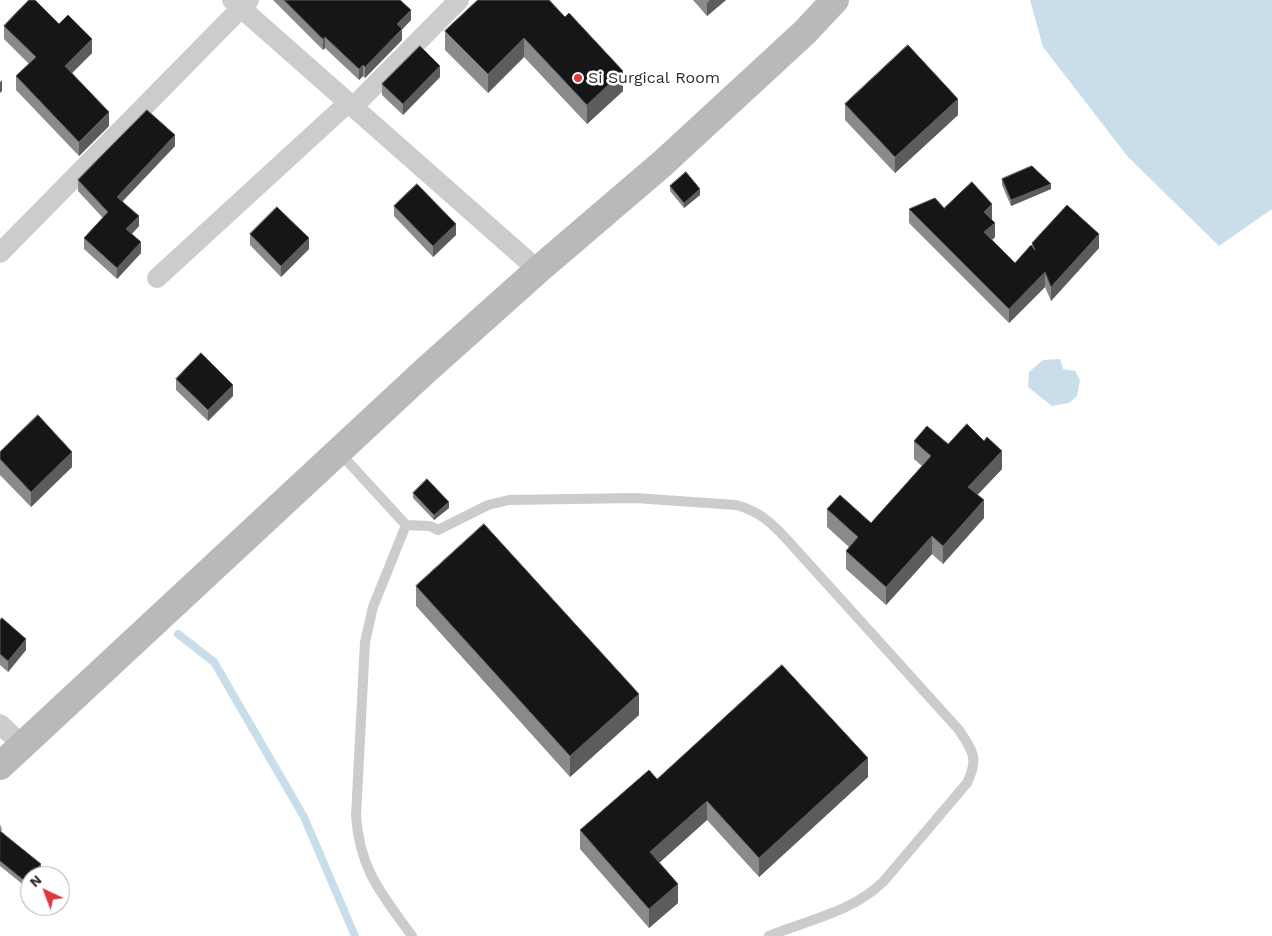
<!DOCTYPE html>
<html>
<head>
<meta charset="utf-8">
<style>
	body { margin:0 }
	#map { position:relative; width:1272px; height:936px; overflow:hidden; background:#fff; font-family:"Work Sans",sans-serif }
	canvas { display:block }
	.north { position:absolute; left:20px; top:866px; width:50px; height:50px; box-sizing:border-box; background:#fff; border:1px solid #acacac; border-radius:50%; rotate:317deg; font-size:14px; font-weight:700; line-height:20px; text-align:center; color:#2f2f2f }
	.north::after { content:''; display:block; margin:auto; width:18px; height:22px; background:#df373e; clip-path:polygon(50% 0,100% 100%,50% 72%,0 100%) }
</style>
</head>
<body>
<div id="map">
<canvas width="1272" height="936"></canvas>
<div class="north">N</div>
</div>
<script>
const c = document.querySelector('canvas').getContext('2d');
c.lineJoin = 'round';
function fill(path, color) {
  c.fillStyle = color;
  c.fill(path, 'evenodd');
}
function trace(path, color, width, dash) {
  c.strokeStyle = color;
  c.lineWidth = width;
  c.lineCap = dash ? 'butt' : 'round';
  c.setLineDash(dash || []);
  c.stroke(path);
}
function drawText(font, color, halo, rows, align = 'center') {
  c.font = font + ' "Work Sans",sans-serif';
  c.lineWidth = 5;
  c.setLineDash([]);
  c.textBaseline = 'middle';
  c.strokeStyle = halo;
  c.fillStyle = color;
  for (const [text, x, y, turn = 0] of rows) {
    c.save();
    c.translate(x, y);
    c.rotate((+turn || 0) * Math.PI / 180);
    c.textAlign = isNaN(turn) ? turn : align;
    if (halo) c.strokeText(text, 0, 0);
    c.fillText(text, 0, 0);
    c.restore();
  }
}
fill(new Path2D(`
	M 1030,0 L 1272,0 L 1272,209 L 1219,246 L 1128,157 L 1043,47 Z
	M 1060,359 L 1063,369 L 1075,371 L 1080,380 L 1077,396 L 1069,403 L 1052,406 L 1028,387 L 1029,372 L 1043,360 Z`), '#caddeb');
trace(new Path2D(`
	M 178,634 L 214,662 L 304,817 L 355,936`), '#caddeb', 8);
trace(new Path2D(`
	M 339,452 L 406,525 L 373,607 L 365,642 L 356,816 C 360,870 381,893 412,936
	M 406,525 L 430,526 L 438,530 L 488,505 L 509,500 L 635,498 L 736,505 C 760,511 774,525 791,544 L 959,730 C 973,751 979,759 967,783 L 883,882 C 852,912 808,920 769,936`), '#ccc', 10);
trace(new Path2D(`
	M 232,0 L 538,270
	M 354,106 L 459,0
	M 0,253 L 249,0
	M 157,278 L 349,102
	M 0,724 L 21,744`), '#ccc', 20);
trace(new Path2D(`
	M 0,766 L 425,371 L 538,270 L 663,163 L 805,32 L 835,0`), '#b9b9b9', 28);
fill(new Path2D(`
	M 273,0 L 400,0 L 411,20 L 402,29 L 402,40 L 365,78 L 363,76 L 359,80 L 325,48 L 323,50 Z
	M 478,0 L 623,91 L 587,124 L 524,57 L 488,93 L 445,50 L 445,31 Z
	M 693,0 L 726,0 L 707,16 Z
	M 59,24 L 92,53 L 72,73 L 109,126 L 79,156 L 16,90 L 16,76 L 29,64 L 4,39 L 4,26 Z
	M 440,77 L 403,115 L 382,95 L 382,84 Z
	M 845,104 L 958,115 L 895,173 L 845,120 Z
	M 175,146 L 123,201 L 139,226 L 132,234 L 141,253 L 117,279 L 84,249 L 84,238 L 103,218 L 78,191 L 78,180 Z
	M 1002,179 L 1051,189 L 1011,206 L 1002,185 Z
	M 670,186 L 700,195 L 684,208 L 670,191 Z
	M 394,206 L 456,235 L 433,257 L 394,216 Z
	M 944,208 L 992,219 L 991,220 L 995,237 L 992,240 L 1015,263 L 1032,247 L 1032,243 L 1099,248 L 1051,301 L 1045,287 L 1009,323 L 909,223 L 909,209 Z
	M 250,234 L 309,249 L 281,277 L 250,245 Z
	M 176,379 L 233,396 L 208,421 L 176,390 Z
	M 914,441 L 948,444 L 1002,469 L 977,495 L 984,518 L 943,564 L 932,554 L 886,605 L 846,569 L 846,551 L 849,547 L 827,527 L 827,509 L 871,523 L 922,466 L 914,459 Z
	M 0,452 L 72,467 L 31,507 L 0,475 Z
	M 413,493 L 449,508 L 434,520 L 413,498 Z
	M 416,586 L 639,715 L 570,777 L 416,606 Z
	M 0,620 L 26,650 L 8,672 L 0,665 Z
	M 868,777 L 759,877 L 707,820 L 659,863 L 678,903 L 649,928 L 580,849 L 580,830 L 657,779 Z
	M 0,824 L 2,830 L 1,831 L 41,869 L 30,876 L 30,882 L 26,887 L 0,866 Z`), '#8a8a8a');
fill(new Path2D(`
	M 710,0 L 726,0 L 707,16 L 707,3 Z
	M 411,10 L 411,20 L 397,35 L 397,24 Z
	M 402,29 L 402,40 L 365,78 L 365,67 Z
	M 325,37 L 325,48 L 323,50 L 323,39 Z
	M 524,38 L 524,57 L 488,93 L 488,74 Z
	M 92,39 L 92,53 L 65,80 L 65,66 Z
	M 363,65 L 363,76 L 359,80 L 359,69 Z
	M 440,66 L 440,77 L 403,115 L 403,104 Z
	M 623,71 L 623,91 L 587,124 L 587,105 Z
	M 2,80 L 2,91 L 0,93 L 0,82 Z
	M 958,99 L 958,115 L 895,173 L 895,157 Z
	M 109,112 L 109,126 L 79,156 L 79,142 Z
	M 175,135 L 175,146 L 117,207 L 117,197 Z
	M 1051,184 L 1051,189 L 1011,206 L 1011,200 Z
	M 700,189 L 700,195 L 684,208 L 684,203 Z
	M 992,204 L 992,219 L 984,227 L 984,212 Z
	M 139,216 L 139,226 L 126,240 L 126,229 Z
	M 995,223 L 995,237 L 984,247 L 984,232 Z
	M 456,224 L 456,235 L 433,257 L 433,246 Z
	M 1099,234 L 1099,248 L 1051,301 L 1051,287 Z
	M 309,238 L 309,249 L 281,277 L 281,266 Z
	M 141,242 L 141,253 L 117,279 L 117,268 Z
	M 1045,272 L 1045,287 L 1009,323 L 1009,309 Z
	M 233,385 L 233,396 L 208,421 L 208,410 Z
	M 1002,451 L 1002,469 L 968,505 L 968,487 Z
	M 72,452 L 72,467 L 31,507 L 31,492 Z
	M 984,500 L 984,518 L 943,564 L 943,546 Z
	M 449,502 L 449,508 L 434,520 L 434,515 Z
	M 932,536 L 932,554 L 886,605 L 886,587 Z
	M 26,639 L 26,650 L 8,672 L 8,661 Z
	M 639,694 L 639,715 L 570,777 L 570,756 Z
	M 868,758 L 868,777 L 759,877 L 759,858 Z
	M 707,801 L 707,820 L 650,871 L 650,852 Z
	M 41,864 L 41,869 L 35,876 L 31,876 Z
	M 30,877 L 30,882 L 26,887 L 26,882 Z
	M 678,884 L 678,903 L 649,928 L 649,909 Z`), '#5c5c5c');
const building = new Path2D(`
	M 29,0 L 35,0 L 59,24 L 68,15 L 92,39 L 65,66 L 109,112 L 79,142 L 16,76 L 36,57 L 4,26 Z
	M 284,0 L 400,0 L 411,10 L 397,24 L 402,29 L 365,67 L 363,65 L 359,69 L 325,37 L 323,39 Z
	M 478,0 L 549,0 L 565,17 L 569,13 L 623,71 L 587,105 L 524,38 L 488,74 L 445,31 Z
	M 908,45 L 958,99 L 895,157 L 845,104 Z
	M 420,46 L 440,66 L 403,104 L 382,84 Z
	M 147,110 L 175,135 L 117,197 L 139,216 L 126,229 L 141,242 L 117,268 L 84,238 L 108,212 L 78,180 Z
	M 1032,166 L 1051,184 L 1011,200 L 1002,179 Z
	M 686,172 L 700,189 L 684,203 L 670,186 Z
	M 972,182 L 992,204 L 984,212 L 995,223 L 984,232 L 1015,263 L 1031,245 L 1035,250 L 1032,243 L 1067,205 L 1099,234 L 1051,287 L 1045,272 L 1009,309 L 909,209 L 935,198 L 944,208 Z
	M 417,184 L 456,224 L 433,246 L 394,206 Z
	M 277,207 L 309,238 L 281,266 L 250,234 Z
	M 201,353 L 233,385 L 208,410 L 176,379 Z
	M 38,415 L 72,452 L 31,492 L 0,459 L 0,452 Z
	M 967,424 L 984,441 L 987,437 L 1002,451 L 968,487 L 984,500 L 943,546 L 932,536 L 886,587 L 846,551 L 858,537 L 827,509 L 840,495 L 871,523 L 931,456 L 914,441 L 927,426 L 948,444 Z
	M 427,479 L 449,502 L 434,515 L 413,493 Z
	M 484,524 L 639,694 L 570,756 L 416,586 Z
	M 2,618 L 26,639 L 8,661 L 0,654 L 0,620 Z
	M 782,665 L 868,758 L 759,858 L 707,801 L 650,852 L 678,884 L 649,909 L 580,830 L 649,770 L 657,779 Z
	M 0,831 L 41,864 L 26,882 L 0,861 Z`);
fill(building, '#161616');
trace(building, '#5c5c5c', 1);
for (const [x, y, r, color] of [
	[578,78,5,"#df373e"]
]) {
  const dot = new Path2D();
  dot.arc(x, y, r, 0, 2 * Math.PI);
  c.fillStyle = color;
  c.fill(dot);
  trace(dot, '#fff', 2);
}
drawText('16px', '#2f2f2f', '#fff', [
	["Si Surgical Room",588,78]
], 'left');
</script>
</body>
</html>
